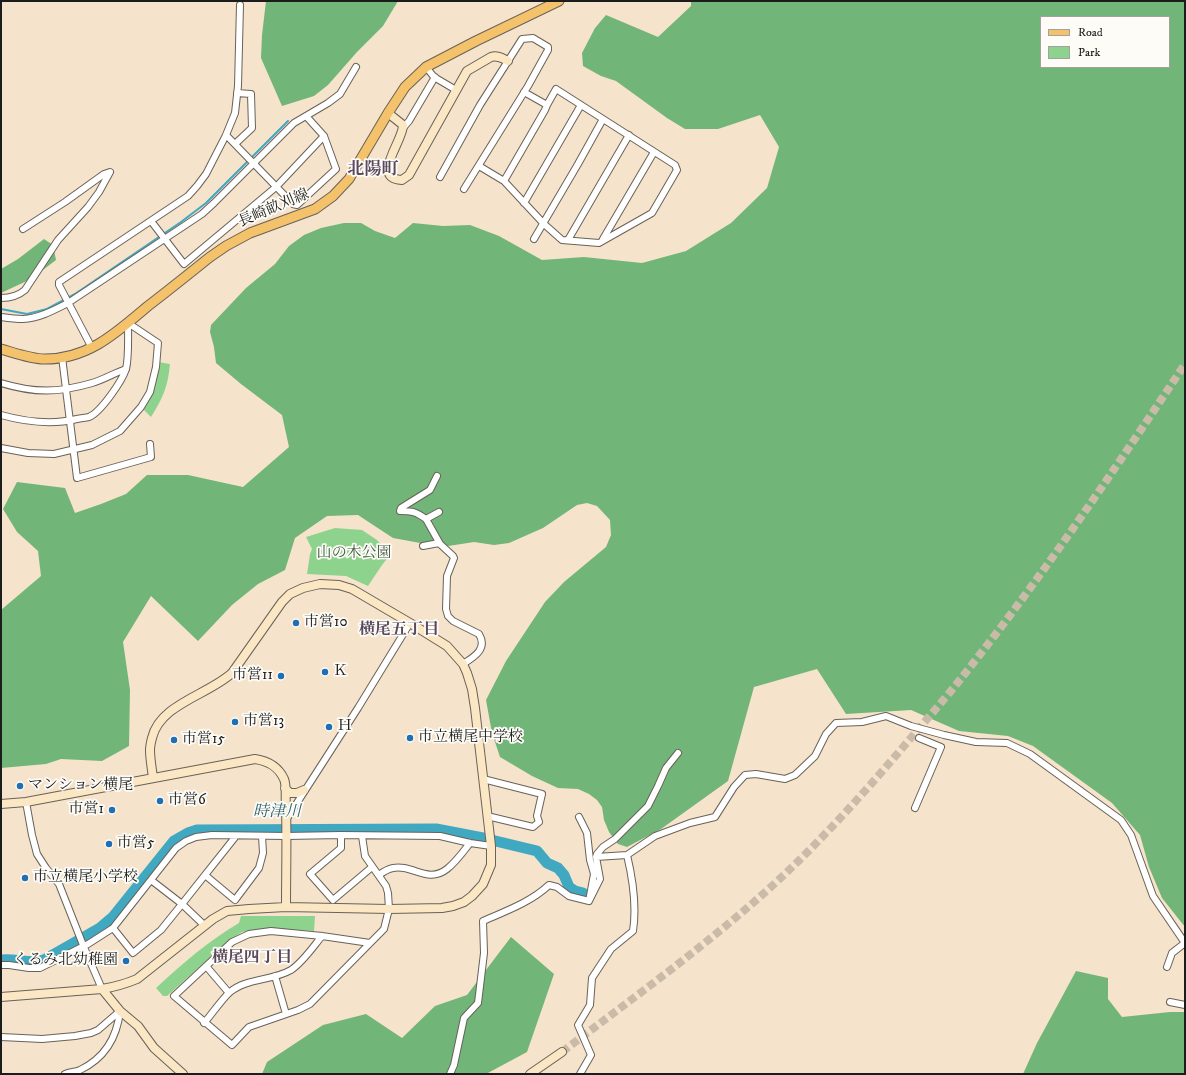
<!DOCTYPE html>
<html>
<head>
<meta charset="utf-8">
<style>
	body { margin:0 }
	#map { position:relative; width:1186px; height:1075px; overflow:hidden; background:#f6e3cb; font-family:"IM FELL DW Pica",serif }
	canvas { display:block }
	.frame { position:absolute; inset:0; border:2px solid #1c1c1c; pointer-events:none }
	.legend { position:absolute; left:1040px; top:16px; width:130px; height:52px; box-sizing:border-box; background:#fdfcf7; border:1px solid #a3a29f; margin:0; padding:5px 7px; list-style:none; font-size:12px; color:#1c1c1c }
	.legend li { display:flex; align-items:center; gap:8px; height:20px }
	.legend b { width:20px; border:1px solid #a3a29f }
</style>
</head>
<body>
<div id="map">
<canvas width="1186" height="1075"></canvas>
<div class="frame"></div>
<ul class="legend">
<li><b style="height:5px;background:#f4c26a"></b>Road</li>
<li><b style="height:11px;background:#8dd38d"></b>Park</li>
</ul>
</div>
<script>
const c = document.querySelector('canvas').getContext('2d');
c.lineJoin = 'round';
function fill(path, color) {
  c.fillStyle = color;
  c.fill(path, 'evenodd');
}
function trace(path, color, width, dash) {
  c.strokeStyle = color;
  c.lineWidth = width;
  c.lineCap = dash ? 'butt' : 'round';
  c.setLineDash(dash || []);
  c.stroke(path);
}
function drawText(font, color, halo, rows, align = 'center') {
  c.font = font + ' "IM FELL DW Pica","Noto Serif JP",serif';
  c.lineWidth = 3.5;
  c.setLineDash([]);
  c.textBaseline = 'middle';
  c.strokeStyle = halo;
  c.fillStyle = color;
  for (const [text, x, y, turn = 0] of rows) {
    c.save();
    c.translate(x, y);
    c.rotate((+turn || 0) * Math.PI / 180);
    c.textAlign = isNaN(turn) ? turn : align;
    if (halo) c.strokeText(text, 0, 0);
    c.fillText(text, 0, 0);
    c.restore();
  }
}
fill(new Path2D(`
	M 158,362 L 170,364 C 168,386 163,398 151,417 L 142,408 Z
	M 335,528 L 362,530 L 377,540 L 390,555 L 382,565 L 368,586 L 346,576 L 307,574 L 310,554 L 312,549 L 306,537 Z
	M 241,916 L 315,916 L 314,931 L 267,928 L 242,932 L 229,940 L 167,996 L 163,996 L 156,988 C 182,964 208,941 239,923 Z`), '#8dd38d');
fill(new Path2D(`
	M 266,1 L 398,1 L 383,26 L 357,52 L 328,85 L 314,96 L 282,106 L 261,58 L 262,35 Z
	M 691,1 L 1185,1 L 1185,927 L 1162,898 L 1149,867 L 1140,835 L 1112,803 L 1033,746 L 1008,736 L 959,731 L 911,710 L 846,714 L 817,669 L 754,687 L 728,781 L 661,829 L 627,847 L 618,844 L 609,832 L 604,820 L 602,807 L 597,800 L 589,794 L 578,789 L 558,788 L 532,776 L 500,757 L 492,733 L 486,700 L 506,661 L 545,602 L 564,582 L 606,547 L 611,535 L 610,520 L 597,506 L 587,503 L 577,505 L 543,528 L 509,543 L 494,545 L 474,542 L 442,547 L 393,538 L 358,515 L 327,516 L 295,538 L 285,570 L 258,584 L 232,605 L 198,641 L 151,596 L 123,642 L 130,690 L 129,746 L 102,761 L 61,759 L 46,764 L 1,768 L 1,610 L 41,576 L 38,551 L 17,532 L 3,509 L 17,482 L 65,488 L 75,513 L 101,504 L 126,494 L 147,475 L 188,475 L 243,487 L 289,447 L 282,415 L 241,384 L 216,363 L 214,347 L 210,332 L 211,325 L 246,288 L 275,264 L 289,246 L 304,235 L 321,228 L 344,223 L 361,223 L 375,231 L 395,238 L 413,223 L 443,226 L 470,225 L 499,236 L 542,260 L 584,257 L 642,263 L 686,251 L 731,223 L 767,188 L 779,147 L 760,115 L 718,129 L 685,129 L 667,118 L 616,81 L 601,76 L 583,66 L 582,53 L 595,28 L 606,15 L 658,37 L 691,6 ZM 1041,17 L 1169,17 L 1169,67 L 1041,67 Z
	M 44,239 L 53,245 L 56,260 L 31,279 L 1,293 L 1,269 L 18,259 Z
	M 511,937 L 554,974 L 527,1052 L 486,1074 L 262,1074 L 267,1062 L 323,1025 L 366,1014 L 402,1038 L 435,1006 L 467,995 Z
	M 1076,971 L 1108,978 L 1108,999 L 1122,1017 L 1170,1012 L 1185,1012 L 1185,1074 L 1023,1074 L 1037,1043 Z`), '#72b578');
trace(new Path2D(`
	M 1,309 L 27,314 L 47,309 L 75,294 L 181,222 L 206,203 L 288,121`), '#41a8c1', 2);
trace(new Path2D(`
	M 1,960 C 16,958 31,965 44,960 L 100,928 L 113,917 L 174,841 L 188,833 L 197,830 L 436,829 L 483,838 L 537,851 L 547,863 L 558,868 L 564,875 L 569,887 L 575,891 L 583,893`), '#41a8c1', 11);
trace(new Path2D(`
	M 562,1052 C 638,994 717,938 786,873 C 830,831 871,785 910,739 C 926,720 943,701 959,681 C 1040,580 1113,472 1185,364`), '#cabba8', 8, [8, 4]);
const street = new Path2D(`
	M 426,67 L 434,77 L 456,90
	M 403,128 L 409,121 L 435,77
	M 226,135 L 293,204 L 297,205 L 336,169 L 324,136 L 306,116
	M 235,144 L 252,128 L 251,94 L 237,93
	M 479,166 L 504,181 L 544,224 L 562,240 L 599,243 L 652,213 L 677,170 L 675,165 L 556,89 L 547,105 L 524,92
	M 440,177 L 480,105 L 522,39 L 533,38 L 548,47 L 548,50 L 528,86 L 464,189
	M 504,181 L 545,110 L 547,105
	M 524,203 L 581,105
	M 151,221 L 184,264 L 276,187 L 324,136
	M 534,239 L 578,164 L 603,119
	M 603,239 L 654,152
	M 568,240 L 629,135
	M 1,298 C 11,298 18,296 25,290 L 58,240 L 88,207 L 99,192 L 110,172 L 104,174 L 65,202 L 23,229
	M 1,317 C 8,318 16,319 23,319 C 40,318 54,310 68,303 L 202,214 L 214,203 L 294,123 L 328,103 L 340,94 L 356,67
	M 92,348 L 59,285 L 59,282 L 188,196 L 197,186 L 206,174 L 226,135 L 235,113 L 238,86 L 240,5
	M 62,357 L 77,478 L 151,457 L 150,444
	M 1,383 C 34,393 58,393 92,383 C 103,380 114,373 126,369
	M 1,415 C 26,422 52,425 77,419 C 81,418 85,418 89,417 C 101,412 122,381 126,369 C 129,357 128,335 128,323
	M 1,448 L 28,453 L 54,454 L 92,445 L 120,431 L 141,407 L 150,392 L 156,367 L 158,343 L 128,323
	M 439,512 L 426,519 L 440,544 L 453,556 L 454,558 L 447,576 L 446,609 L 448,616 L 453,621 L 479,634 C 488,649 474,657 463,664
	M 426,519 C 416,512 413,511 400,511 L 401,508 L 430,490 L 437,476
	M 423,546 L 439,543
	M 483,779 L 542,794 L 537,816 L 539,822 L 533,827 L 487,816
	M 26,802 L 32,835 L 37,854 L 46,868 L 59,884 L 83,945 L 102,989
	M 915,808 L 941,747 L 919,738
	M 286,820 L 358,708 L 410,623
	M 341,835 L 341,848 L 310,874 L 333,900 L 372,867
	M 362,836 L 365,856 L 386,886 L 388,893 L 389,909 L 384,929 L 310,1004 L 298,1010 L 249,1027 L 232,1045 L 174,996 L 232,942 L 249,934 L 271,931 L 322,936 L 370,943
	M 596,857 L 597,854 L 603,847 L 615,839 L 648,806 L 658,786 L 666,768 L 678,753
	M 205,875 L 235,900 L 259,868 L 263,853 L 262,836
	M 379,875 C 383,872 388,869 393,868 C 412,864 428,884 447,869 C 456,862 463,852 470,843
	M 151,880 L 182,904 L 204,925
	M 589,901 L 600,879 L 596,857 L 627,855 L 655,836 L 690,823 L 715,817 L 734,787 L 745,775 L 756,774 L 785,779 L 795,775 L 815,756 L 826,734 L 836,723 L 862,722 L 886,716 L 911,726 L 944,735 L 976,742 L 1007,743 L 1030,754 L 1121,820 L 1131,835 L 1153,896 L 1185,943
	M 113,928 L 133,953 L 161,930 L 182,904 L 236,836
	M 1,965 L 9,965 L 29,968 L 40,968 L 88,944 L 113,928 L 176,848 L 186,841 L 196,837 L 212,835 L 286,836 L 341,835 L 440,836 L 470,843 L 491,846
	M 206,966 L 229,993
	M 1167,967 L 1172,953 L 1185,943
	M 275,976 L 286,1014
	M 1170,1002 L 1185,1005
	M 204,1023 C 212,1014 222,999 230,992 C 247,978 272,981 291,970 C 303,962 313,947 322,936
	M 1,1037 L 42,1039 L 75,1036 L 91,1033 L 98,1030 L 120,1011
	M 65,1074 C 70,1072 75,1072 80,1070 C 105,1058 117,1038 120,1011
	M 450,1074 L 454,1065 L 464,1018 L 478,1003 L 484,953 L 483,921 C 506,911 531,902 549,885 L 557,887 L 569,896 L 589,901 L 594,874 L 590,860 L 587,833 L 579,817
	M 580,1074 L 591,1055 L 578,1025 L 590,1005 L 592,978 L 611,949 L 633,931 C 637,905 633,880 627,855`);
const secondary = new Path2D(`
	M 388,113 L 403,125 C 404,140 370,178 402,180 L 409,175 L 467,71 L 491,57 C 497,55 502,58 508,61
	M 285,788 L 290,793 L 297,793 L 304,790
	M 1,804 L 26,802 L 255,759 C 268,761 278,766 284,779 C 287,786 285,798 286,806 C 287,840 286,874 286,907
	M 102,989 L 120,1011 L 138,1026 L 154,1048 L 183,1074
	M 1,997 L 102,989 C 114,987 125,984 137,979 L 213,919 L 227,911 L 249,909 L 286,907 L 389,909 L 442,908 L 453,906 L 464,902 L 472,896 L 483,884 L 491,865 L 491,846 L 475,708 L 472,689 L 467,673 L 463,664 L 447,646 L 410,623 L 352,589 L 339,585 L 320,584 L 303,588 L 290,594 L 282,602 L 232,673 C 208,695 160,704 152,738 C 151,742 150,746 150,750 C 150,759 152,769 153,778
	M 530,1074 L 562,1052`);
const primary = new Path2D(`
	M 1,349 C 15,353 31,359 45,359 C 89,359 117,332 148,306 C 169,290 190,273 210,257 L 226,246 L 250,233 L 315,209 L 333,196 L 349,179 L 388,113 L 405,87 L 426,67 L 476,41 L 559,1`);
trace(street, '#686259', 8);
trace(secondary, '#686259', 10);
trace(primary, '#686259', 11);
trace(street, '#fff', 6);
trace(secondary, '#fbe7c3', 8);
trace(primary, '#f4c26a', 9);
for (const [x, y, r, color] of [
	[296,623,4,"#1f6fb2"],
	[325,672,4,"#1f6fb2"],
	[281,676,4,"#1f6fb2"],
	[235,722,4,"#1f6fb2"],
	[329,727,4,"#1f6fb2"],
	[410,738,4,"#1f6fb2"],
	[174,740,4,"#1f6fb2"],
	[20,786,4,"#1f6fb2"],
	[160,801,4,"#1f6fb2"],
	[112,810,4,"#1f6fb2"],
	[109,844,4,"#1f6fb2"],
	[25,878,4,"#1f6fb2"],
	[126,961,4,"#1f6fb2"]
]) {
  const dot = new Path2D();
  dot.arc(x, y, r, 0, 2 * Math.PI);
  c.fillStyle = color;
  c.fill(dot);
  trace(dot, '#fdfcf7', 1.5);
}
drawText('15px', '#1c1c1c', '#fdfcf7', [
	["長崎畝刈線",274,209,-23]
]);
drawText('15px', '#445c44', '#fdfcf7', [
	["山の木公園",354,554]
]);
drawText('15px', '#1c1c1c', '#fdfcf7', [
	["市営10",304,623],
	["Ｋ",333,672],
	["市営11",273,676,"right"],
	["市営13",243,722],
	["Ｈ",337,727],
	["市立横尾中学校",418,738],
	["市営15",182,740],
	["マンション横尾",28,786],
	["市営6",168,801],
	["市営1",104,810,"right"],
	["市営5",117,844],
	["市立横尾小学校",33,878],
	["くるみ北幼稚園",118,961,"right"]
], 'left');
drawText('bold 16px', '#5a495d', '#fdfcf7', [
	["横尾五丁目",399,631],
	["横尾四丁目",252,959]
]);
drawText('italic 16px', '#2e626e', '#fdfcf7', [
	["時津川",277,813]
]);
drawText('bold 17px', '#5a495d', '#fdfcf7', [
	["北陽町",373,170]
]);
</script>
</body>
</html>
